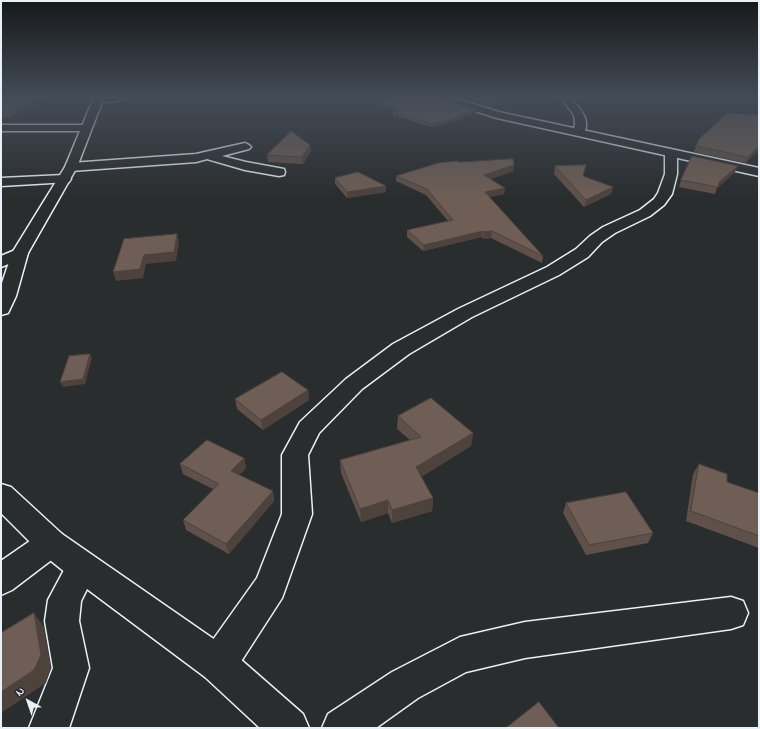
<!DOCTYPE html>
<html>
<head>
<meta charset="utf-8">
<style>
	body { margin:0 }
	#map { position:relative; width:760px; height:729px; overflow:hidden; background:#2a2d2e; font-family:"Indie Flower",sans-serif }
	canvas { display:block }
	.frame { position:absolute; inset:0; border:2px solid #e8f1f8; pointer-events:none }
	.north { position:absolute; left:8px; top:681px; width:40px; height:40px; -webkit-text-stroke:3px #2a2d2e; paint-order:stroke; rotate:320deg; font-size:11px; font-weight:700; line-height:16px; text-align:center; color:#e8f1f8 }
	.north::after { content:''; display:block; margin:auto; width:14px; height:18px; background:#e8f1f8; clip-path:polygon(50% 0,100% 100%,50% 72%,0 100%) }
</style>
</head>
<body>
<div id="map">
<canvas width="760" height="729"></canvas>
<div class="frame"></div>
<div class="north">N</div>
</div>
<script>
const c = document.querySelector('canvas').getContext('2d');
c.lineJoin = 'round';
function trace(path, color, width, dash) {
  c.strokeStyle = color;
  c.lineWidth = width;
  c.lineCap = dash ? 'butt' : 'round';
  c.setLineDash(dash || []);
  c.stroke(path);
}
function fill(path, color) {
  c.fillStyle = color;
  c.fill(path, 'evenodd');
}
const minor = new Path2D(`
	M 95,97 L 126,97 C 120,102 99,104 93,99 Z
	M 560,97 L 570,97 C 580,109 592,120 583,135 L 575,135 L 573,133 C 579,114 571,112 560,97 Z
	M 1,125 L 86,125 L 91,128 L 86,131 L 1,131 Z
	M 245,143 L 249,145 L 251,147 L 249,149 L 222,156 L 246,162 L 284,169 L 285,172 L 284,175 L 279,176 L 245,170 L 207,159 L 196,162 L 71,171 L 67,170 L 65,167 L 67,164 L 71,163 L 196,154 Z
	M 671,150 L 675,151 L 677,154 L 677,174 L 672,194 L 664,205 L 650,216 L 615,233 L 602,242 L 588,257 L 559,275 L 472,317 L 409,354 L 362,389 L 319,433 L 308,455 L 312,514 L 286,587 L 282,598 L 231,677 L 218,682 L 205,677 L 200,664 L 205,651 L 257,578 L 282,514 L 282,455 L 300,422 L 346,379 L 393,344 L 458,309 L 547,267 L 576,249 L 590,236 L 603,227 L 640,210 L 654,199 L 658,193 L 665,174 L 665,154 L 667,151 Z
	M 64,175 L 69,176 L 71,179 L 69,182 L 1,186 L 1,178 Z
	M 20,248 L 26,249 L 28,253 L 26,257 L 1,267 L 1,256 Z
	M 51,530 L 62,534 L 66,543 L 62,552 L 12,590 L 1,595 L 1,561 L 40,534 Z
	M 82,553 L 93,557 L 98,567 L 81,601 L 79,621 L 89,668 L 69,728 L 29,728 L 53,668 L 45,621 L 48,600 L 71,557 Z
	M 731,597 L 743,601 L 748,613 L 743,625 L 731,629 L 525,658 L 466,672 L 418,698 L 376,728 L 322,728 L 328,714 L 392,672 L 460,637 L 525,622 Z`);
const tertiary = new Path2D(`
	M 94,97 L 104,97 L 77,167 L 28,253 L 16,296 L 8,313 L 1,315 L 1,286 L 12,253 L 65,167 Z
	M 435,97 L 450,97 L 499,112 L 759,168 L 759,176 L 497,118 L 437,99 Z
	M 1,484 L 11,487 L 62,534 L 231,651 L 303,714 L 309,728 L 260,728 L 205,677 L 71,577 L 40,552 L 1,513 Z`);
trace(minor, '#e8f1f8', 3);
trace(tertiary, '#e8f1f8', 3);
fill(minor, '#2a2d2e');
fill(tertiary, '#2a2d2e');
fill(new Path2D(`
	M 1,97 L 48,97 L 11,117 L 1,118 Z
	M 455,97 L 486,97 L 502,102 L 502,105 L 492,108 Z
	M 437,98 L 476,113 L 463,117 L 463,119 L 432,127 L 393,115 L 393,112 L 397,110 L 378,104 L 378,102 Z
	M 759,118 L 759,150 L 745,163 L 694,152 L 696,146 Z
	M 310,145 L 311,151 L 303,164 L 268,162 L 267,155 Z
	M 514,165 L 514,171 L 490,179 L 504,194 L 489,197 L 543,256 L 542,263 L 491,238 L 483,239 L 482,237 L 423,251 L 407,237 L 407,230 L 448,221 L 426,195 L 396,181 L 396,176 Z
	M 555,166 L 613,187 L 611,194 L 584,207 L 554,174 Z
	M 735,172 L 717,188 L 715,194 L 679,187 L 681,180 Z
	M 335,178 L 386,186 L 386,192 L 347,198 L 335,184 Z
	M 308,390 L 309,400 L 263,430 L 237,409 L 235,399 Z
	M 398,416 L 473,433 L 471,446 L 421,477 L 433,498 L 432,511 L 392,523 L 388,513 L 361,522 L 341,473 L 340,460 L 410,440 L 397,429 Z
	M 244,458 L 246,468 L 239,475 L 273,491 L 274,501 L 229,554 L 186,530 L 183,520 L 213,489 L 183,474 L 180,464 Z
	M 699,464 L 727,482 L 759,493 L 759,548 L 686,521 L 693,474 Z
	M 566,503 L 653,533 L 648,543 L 586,555 L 563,513 Z`), '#5f5149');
fill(new Path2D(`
	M 38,97 L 48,97 L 11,117 L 9,112 Z
	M 502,102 L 502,105 L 492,108 L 492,105 Z
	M 476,110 L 476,113 L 463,117 L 463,119 L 432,127 L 432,124 Z
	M 310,145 L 311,151 L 303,164 L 302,157 Z
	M 759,146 L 759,150 L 745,163 L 748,157 Z
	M 514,165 L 514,171 L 483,181 L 484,175 Z
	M 738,166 L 735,172 L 717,188 L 719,182 Z
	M 386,186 L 386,192 L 347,198 L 347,192 Z
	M 613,187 L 611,194 L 584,207 L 586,200 Z
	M 505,188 L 504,194 L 484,198 L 485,192 Z
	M 483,231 L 482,237 L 423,251 L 424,245 Z
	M 492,231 L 491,238 L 483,239 L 484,232 Z
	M 177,234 L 179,242 L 176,261 L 146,264 L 143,278 L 116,281 L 113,272 L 144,255 Z
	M 90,354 L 92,358 L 85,384 L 63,387 L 60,382 Z
	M 308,390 L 309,400 L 263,430 L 261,420 Z
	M 473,433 L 471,446 L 416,480 L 416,467 Z
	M 244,458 L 246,468 L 233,481 L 231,471 Z
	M 273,491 L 274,501 L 229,554 L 226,544 Z
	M 433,498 L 432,511 L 392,523 L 392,510 Z
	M 388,500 L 388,513 L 361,522 L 360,509 Z
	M 34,613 L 44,627 L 51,668 L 46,683 L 1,713 L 1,692 Z`), '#4d423c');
const building = new Path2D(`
	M 1,97 L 38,97 L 9,112 L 1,113 Z
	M 405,97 L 436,97 L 476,110 L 460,115 L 463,116 L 432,124 L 393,112 L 403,109 L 378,102 Z
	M 464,97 L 486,97 L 502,102 L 492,105 Z
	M 728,113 L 757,115 L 759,118 L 759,146 L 748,157 L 696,146 L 699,139 Z
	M 291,131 L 310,145 L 302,157 L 267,155 Z
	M 692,156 L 738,166 L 719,182 L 718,187 L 681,180 Z
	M 513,159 L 514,165 L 484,175 L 505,188 L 485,192 L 543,256 L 492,231 L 484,232 L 483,231 L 424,245 L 407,230 L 453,220 L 427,189 L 396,176 L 438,163 L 457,161 L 459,162 Z
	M 586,165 L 583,176 L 613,187 L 586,200 L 555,166 Z
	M 358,172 L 386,186 L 347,192 L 335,178 Z
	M 177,234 L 174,252 L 144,255 L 140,269 L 113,272 L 124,239 Z
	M 90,354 L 83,379 L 60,382 L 69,356 Z
	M 282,372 L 308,390 L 261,420 L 235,399 Z
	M 431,398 L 473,433 L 416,467 L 433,498 L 392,510 L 388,500 L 360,509 L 340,460 L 421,437 L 398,416 Z
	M 207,440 L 244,458 L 231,471 L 273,491 L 226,544 L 183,520 L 219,484 L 180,464 Z
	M 699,464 L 727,474 L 727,482 L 759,493 L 759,536 L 691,511 Z
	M 626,492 L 653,533 L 589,545 L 566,503 Z
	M 34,613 L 41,655 L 34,670 L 1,692 L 1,633 Z
	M 539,702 L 559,728 L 506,728 Z`);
fill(building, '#6e5e55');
trace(building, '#4d423c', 1);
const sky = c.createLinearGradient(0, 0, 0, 199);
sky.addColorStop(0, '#171919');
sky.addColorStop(0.49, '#444c57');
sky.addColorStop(1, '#444c5700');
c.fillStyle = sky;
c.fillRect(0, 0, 760, 199);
</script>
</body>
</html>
